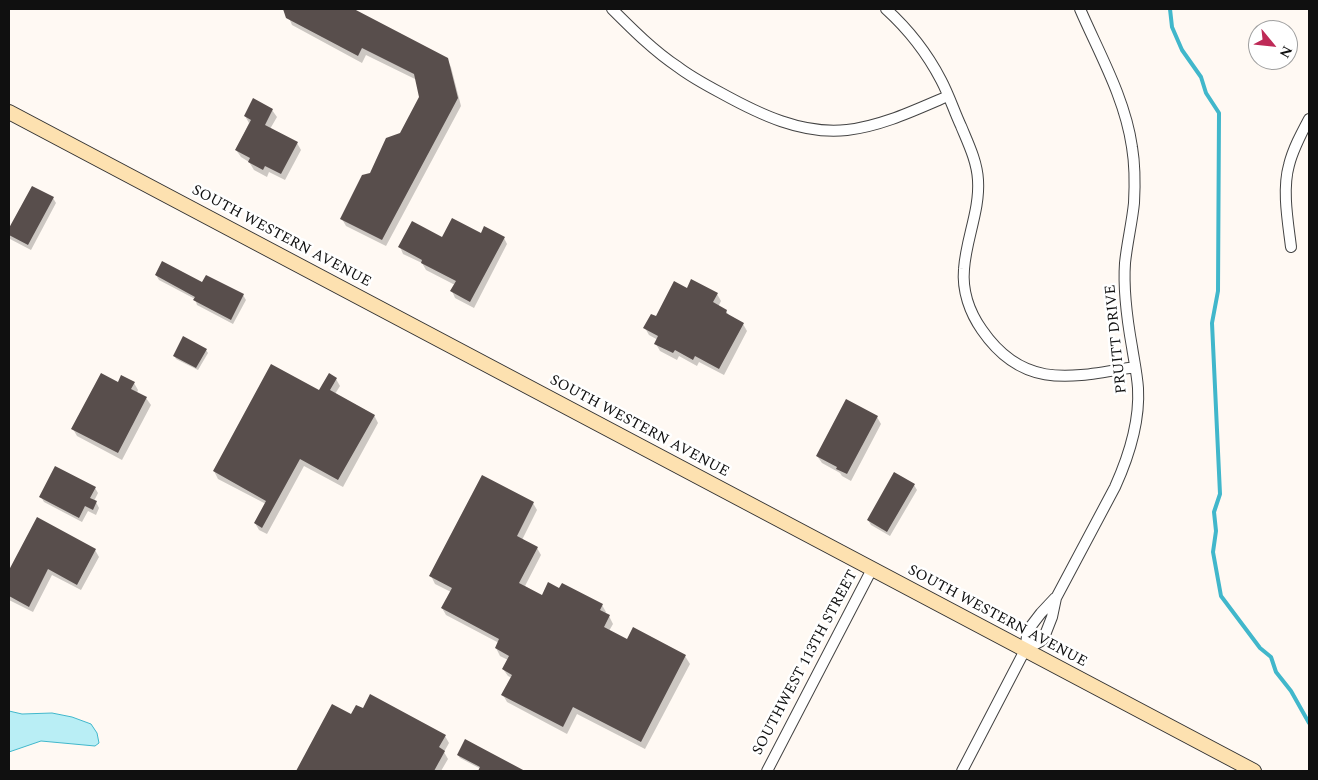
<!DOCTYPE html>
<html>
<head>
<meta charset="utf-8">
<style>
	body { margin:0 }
	#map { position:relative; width:1318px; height:780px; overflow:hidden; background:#fff9f3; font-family:Spectral,serif }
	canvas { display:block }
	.frame { position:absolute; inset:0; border:10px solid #101010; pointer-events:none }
	.north { position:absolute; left:1248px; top:20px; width:50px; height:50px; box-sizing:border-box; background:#fff; border:1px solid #9f9f9f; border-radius:50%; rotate:118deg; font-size:14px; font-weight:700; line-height:20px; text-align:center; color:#101010 }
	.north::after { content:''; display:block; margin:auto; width:18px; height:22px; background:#be2a57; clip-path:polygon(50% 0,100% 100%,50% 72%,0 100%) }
</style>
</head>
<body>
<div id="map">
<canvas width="1318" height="780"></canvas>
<div class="frame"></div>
<div class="north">N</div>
</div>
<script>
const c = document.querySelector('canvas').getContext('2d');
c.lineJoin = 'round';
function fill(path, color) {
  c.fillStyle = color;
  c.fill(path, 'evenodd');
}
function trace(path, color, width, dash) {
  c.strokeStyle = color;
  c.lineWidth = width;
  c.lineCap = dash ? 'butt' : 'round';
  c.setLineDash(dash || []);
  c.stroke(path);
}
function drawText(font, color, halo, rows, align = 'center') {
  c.font = font + ' Spectral,serif';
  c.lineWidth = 5;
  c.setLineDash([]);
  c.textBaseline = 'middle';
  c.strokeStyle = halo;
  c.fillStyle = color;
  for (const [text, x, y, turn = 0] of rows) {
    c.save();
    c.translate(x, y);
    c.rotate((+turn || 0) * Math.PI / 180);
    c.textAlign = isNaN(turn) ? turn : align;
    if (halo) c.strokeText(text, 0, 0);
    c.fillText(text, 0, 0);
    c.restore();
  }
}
const water = new Path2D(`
	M 9,711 L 22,714 L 52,713 L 72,717 L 91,724 L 97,733 L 99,743 L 95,746 L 41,741 L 9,752 Z`);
fill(water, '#b9eef5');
trace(water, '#41b7cb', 1);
fill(new Path2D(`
	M 281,9 L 352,9 L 447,59 L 451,67 L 461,106 L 386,246 L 346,226 L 342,219 L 371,174 L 401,134 L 421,97 L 417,80 L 366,55 L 362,63 L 292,25 L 286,11 Z
	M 272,110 L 277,117 L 270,129 L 297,143 L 301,150 L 285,180 L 269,172 L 267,177 L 254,170 L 249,162 L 241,157 L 236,150 L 249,123 L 245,116 Z
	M 32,187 L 53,198 L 56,203 L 31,250 L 10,239 L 9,236 L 9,231 Z
	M 482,234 L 504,238 L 507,244 L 474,308 L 455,298 L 452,291 L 455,285 L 426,270 L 422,263 L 403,254 L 400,247 L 443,238 Z
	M 156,275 L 203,284 L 243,295 L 246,300 L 233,324 L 197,305 L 195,299 L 159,280 Z
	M 688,289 L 717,294 L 721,301 L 718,307 L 726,311 L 730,317 L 743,324 L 747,331 L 724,375 L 699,362 L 697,366 L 679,356 L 677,360 L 660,351 L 656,344 L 658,340 L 649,335 L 645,328 Z
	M 206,350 L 208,353 L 198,370 L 176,359 L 174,355 Z
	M 336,379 L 340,386 L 335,394 L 374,415 L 378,423 L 343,487 L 304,466 L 267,534 L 259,530 L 255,523 L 266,504 L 218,479 L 214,471 Z
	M 134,383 L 138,390 L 137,393 L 146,398 L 151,405 L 122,460 L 77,436 L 73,429 Z
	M 877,417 L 881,424 L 851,481 L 842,476 L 840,473 L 822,463 L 817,456 Z
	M 914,485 L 917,490 L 890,536 L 871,525 L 868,520 Z
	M 95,488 L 98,493 L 94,501 L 96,502 L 99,508 L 96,515 L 88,511 L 82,522 L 44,502 L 41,497 Z
	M 533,503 L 537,510 L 522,540 L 537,548 L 541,555 L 525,586 L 542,596 L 560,589 L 602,605 L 606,612 L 605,614 L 609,616 L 613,624 L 609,631 L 628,641 L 634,629 L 685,656 L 690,664 L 645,749 L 577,714 L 567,734 L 507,702 L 503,695 L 512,678 L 508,676 L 503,669 L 508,660 L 500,656 L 496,648 L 499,643 L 446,615 L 442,608 L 451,592 L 435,584 L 431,576 Z
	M 37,519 L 95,550 L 99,557 L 81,590 L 52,575 L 33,612 L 9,600 L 9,573 Z
	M 333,706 L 351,716 L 445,736 L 449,743 L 444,752 L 448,759 L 441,771 L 297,771 Z
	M 465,741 L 522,771 L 480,771 L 481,769 L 460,758 L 458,755 Z`), '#0003');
trace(new Path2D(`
	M 1170,9 L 1172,27 L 1182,50 L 1201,77 L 1206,93 L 1219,113 L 1218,291 L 1212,323 L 1220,494 L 1214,512 L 1216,531 L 1213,552 L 1221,596 L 1260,648 L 1271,657 L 1276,672 L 1291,691 L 1309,723`), '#41b7cb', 4);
fill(new Path2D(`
	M 283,9 L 354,9 L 448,58 L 458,98 L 382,240 L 340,219 L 362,175 L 370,173 L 386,138 L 400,133 L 419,97 L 414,74 L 362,48 L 358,56 L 286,18 Z
	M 253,98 L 273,109 L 265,125 L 298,142 L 281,174 L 265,166 L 263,170 L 248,162 L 250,158 L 235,150 L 251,120 L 244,116 Z
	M 32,186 L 54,197 L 28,245 L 9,235 L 9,228 Z
	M 452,218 L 481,233 L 484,226 L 505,237 L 470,302 L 450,291 L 456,281 L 421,263 L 422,260 L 398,247 L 412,221 L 442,237 Z
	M 162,261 L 202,282 L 206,275 L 244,294 L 231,320 L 193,300 L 195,297 L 155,275 Z
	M 691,279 L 718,293 L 713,302 L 727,310 L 726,313 L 744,323 L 719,369 L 695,356 L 693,360 L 675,350 L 673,353 L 654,344 L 658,336 L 643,328 L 651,314 L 656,316 L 674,281 L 687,288 Z
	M 183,336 L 207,349 L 196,368 L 173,356 Z
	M 271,364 L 319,390 L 329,373 L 337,378 L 330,390 L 375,415 L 338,480 L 300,459 L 262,528 L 254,523 L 266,501 L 213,471 Z
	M 101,373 L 118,382 L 121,375 L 135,382 L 131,389 L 147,397 L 118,453 L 71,429 Z
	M 846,399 L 878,416 L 847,474 L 836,469 L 837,467 L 816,456 Z
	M 55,466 L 96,487 L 90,498 L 97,501 L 93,510 L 85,506 L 79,518 L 39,497 Z
	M 894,472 L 915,484 L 887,532 L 867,520 Z
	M 482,475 L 534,502 L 517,536 L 538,547 L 519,583 L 542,595 L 548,582 L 559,588 L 562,583 L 603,604 L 600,610 L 610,615 L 604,627 L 627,639 L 633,627 L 686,655 L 641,742 L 573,707 L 563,727 L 501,695 L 512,675 L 502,669 L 509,656 L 495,648 L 499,639 L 441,608 L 452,588 L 429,576 Z
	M 37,517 L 96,549 L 77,585 L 48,569 L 29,607 L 9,596 L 9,570 Z
	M 370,694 L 446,735 L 439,747 L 445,751 L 434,771 L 296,771 L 332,704 L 351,714 L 356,705 L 363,708 Z
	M 465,739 L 478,746 L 525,771 L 478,771 L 480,767 L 457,755 Z`), '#584e4c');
const street = new Path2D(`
	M 612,9 C 633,30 654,51 678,67 C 691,77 706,85 721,93 C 759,114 802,135 847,130 C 882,126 915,110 948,96
	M 886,9 C 908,29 927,53 941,80 C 949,95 954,111 961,126 C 968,143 977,161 978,180 C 980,210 966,239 964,269 C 962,291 970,313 982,330 C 1024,391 1073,377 1135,367
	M 1291,247 C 1288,222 1282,190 1289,165 C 1293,149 1301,134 1309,119
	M 1025,650 L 1043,640 L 1052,617 L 1056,598 L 1115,487 C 1129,456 1140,422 1138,388 C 1137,374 1134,360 1132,347 C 1127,319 1123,291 1125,263 C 1127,243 1132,223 1134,203 C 1135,185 1135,165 1132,147 C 1125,98 1099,53 1080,9
	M 767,771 L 872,569
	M 962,771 L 1025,650 L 1028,630 L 1041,613 L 1055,598`);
const secondary = new Path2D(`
	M 9,112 L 1254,771`);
trace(street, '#434343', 12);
trace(secondary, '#323232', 16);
trace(street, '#fff', 10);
trace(secondary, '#fde1b0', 14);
drawText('15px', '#101010', '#fff', [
	["SOUTH WESTERN AVENUE",281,237,28],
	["PRUITT DRIVE",1117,339,-96],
	["SOUTH WESTERN AVENUE",639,427,28],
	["SOUTH WESTERN AVENUE",997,617,28],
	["SOUTHWEST 113TH STREET",806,663,-62]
]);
</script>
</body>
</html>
